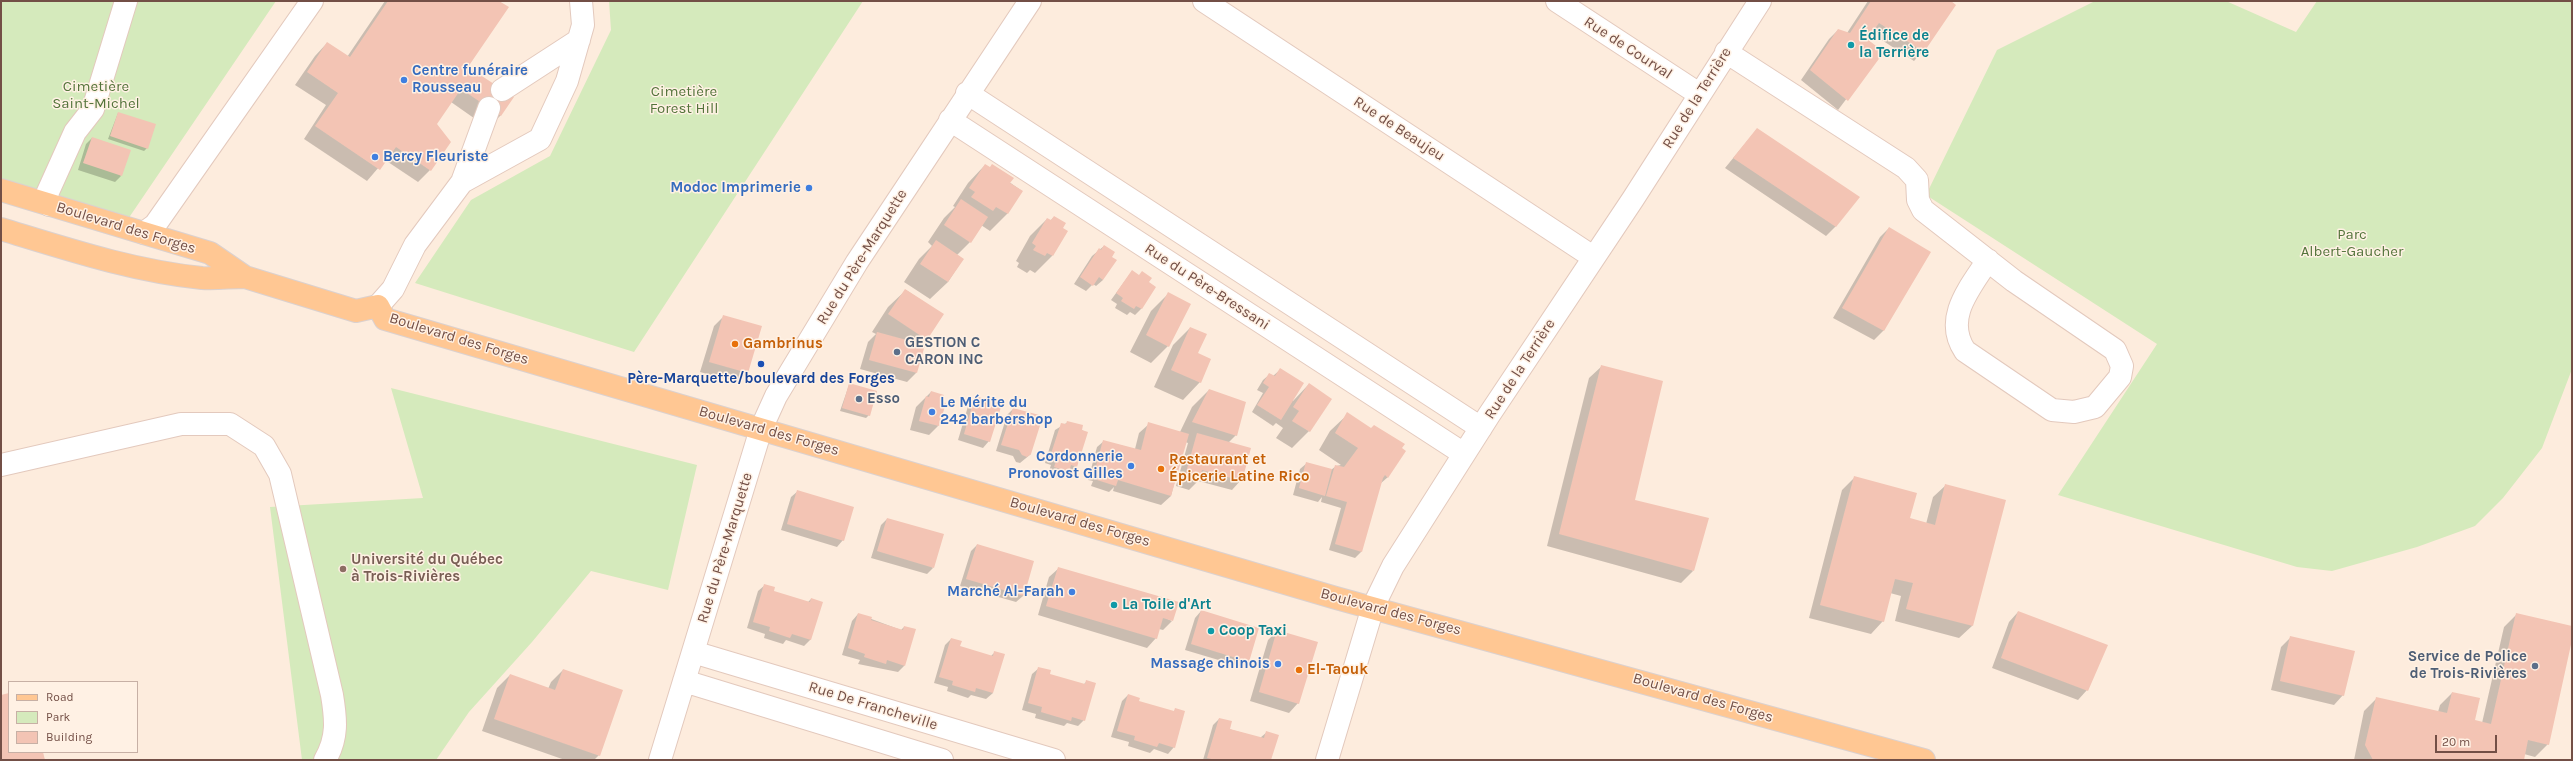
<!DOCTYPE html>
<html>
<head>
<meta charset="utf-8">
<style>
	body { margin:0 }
	#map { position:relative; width:2573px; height:761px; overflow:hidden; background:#fdecdd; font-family:Karla,sans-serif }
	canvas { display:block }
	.frame { position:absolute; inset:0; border:2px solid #734f46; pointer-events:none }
	.legend { position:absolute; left:8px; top:681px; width:130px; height:72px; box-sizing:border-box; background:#fff1e4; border:1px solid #c7b0a5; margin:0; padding:5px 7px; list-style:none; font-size:12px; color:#734f46 }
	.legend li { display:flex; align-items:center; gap:8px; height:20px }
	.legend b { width:20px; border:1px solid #c7b0a5 }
	.scale { position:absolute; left:2435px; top:735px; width:62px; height:18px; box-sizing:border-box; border:2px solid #734f46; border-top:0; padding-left:5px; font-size:12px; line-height:14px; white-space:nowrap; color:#734f46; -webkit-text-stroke:3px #fff1e4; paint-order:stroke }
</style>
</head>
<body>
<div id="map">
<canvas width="2573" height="761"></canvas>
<div class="frame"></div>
<ul class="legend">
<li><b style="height:5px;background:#ffc793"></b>Road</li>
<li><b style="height:11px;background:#d5eabc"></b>Park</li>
<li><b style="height:11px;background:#f3c4b4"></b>Building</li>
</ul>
<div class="scale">20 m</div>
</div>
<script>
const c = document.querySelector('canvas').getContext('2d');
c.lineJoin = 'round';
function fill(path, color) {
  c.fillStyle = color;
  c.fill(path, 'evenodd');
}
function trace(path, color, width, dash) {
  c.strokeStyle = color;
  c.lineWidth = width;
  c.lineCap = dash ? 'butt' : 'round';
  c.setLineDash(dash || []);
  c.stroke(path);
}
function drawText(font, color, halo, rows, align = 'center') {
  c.font = font + ' Karla,sans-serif';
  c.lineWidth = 3;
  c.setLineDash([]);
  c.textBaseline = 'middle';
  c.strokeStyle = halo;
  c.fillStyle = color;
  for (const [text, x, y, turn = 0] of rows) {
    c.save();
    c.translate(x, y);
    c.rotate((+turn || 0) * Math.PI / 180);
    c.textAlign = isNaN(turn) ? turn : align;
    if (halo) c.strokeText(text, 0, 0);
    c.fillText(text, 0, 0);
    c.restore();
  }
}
fill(new Path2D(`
	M 1,1 L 276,1 L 126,222 L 1,190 Z
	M 609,1 L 863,1 L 634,352 L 415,283 L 471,200 L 550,156 L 611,30 Z
	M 2095,1 L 2226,1 L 2296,32 L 2317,1 L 2572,1 L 2572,369 L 2542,448 L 2503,498 L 2475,526 L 2417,547 L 2332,571 L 2297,567 L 2058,495 L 2157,344 L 1926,195 L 1997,50 Z
	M 391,388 L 697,465 L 668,590 L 591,571 L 532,642 L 469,712 L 436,760 L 302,760 L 270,507 L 423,498 Z`), '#d5eabc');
fill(new Path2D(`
	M 385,1 L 498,1 L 467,67 L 501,115 L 488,128 L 451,102 L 436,124 L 430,170 L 418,182 L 385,160 L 367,181 L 304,139 L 326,105 L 295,85 L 315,56 L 327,43 L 347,57 Z
	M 1868,1 L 1949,1 L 1923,51 L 1914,61 L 1871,33 L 1866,40 L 1882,52 L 1838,110 L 1801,80 L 1829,39 L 1838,30 L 1847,33 Z
	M 118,113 L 147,148 L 144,151 L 108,139 Z
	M 1757,129 L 1836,226 L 1826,236 L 1725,168 Z
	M 92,138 L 121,176 L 115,182 L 78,170 L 86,144 Z
	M 985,165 L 1022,191 L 1007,214 L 990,231 L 981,225 L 970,242 L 957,255 L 963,259 L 948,282 L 930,299 L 904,282 L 919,259 L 932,246 L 928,242 L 944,218 L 955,207 L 953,206 L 968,183 Z
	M 1054,217 L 1052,256 L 1035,273 L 1030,270 L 1027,273 L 1017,267 L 1019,263 L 1016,261 L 1030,236 L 1047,219 L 1050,221 Z
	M 1889,228 L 1884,330 L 1874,340 L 1833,318 L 1880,237 Z
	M 1104,246 L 1103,280 L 1096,286 L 1093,284 L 1086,291 L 1074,284 L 1092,256 Z
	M 1132,271 L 1155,287 L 1141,309 L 1135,315 L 1130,312 L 1127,315 L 1115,308 L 1117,304 L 1111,300 Z
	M 906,290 L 942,314 L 921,345 L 916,373 L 907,382 L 860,369 L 868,342 L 876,334 L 872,332 L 888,307 Z
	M 1168,294 L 1168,346 L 1151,363 L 1130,352 L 1151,311 Z
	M 724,316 L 761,327 L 747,373 L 737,382 L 700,372 L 714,326 Z
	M 1190,328 L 1197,354 L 1200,382 L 1183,400 L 1154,387 L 1173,345 Z
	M 1602,366 L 1634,500 L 1693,571 L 1681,583 L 1547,546 L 1589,378 Z
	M 1281,369 L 1293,401 L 1309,384 L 1309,431 L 1292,448 L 1276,438 L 1283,428 L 1276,423 L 1273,426 L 1252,412 L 1263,393 L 1257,390 L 1263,380 L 1270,374 L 1273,376 Z
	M 849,385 L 869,415 L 866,418 L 840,411 Z
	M 1209,390 L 1236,435 L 1229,442 L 1241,480 L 1232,490 L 1198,481 L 1189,490 L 1176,486 L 1188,443 L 1185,442 L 1171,496 L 1161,505 L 1113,491 L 1114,487 L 1109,492 L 1091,486 L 1093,481 L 1088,480 L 1097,447 L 1104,441 L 1135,449 L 1139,433 L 1149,424 L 1180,432 L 1192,407 Z
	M 931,392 L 938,426 L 929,435 L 910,430 L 916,407 Z
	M 976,397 L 989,441 L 983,448 L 958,440 L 969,403 Z
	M 1013,409 L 1031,454 L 1020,463 L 1016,462 L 1013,456 L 996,451 L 1007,415 Z
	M 1348,414 L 1401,449 L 1388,477 L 1380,484 L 1361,552 L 1355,558 L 1329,550 L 1341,508 L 1321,502 L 1322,497 L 1318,502 L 1293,495 L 1300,469 L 1307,463 L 1331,470 L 1336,466 L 1341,465 L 1319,450 L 1330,431 Z
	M 1068,422 L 1087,433 L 1076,467 L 1062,478 L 1048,474 L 1051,465 L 1045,463 L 1055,430 Z
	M 1855,477 L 1909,519 L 1926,524 L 1933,497 L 1946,485 L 1972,626 L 1959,638 L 1895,621 L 1901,596 L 1890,593 L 1883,621 L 1871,634 L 1809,618 L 1842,490 Z
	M 798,491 L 843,540 L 837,547 L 781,530 L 791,497 Z
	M 887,519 L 933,568 L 927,574 L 871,558 L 881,525 Z
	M 977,545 L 1033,562 L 1023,596 L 1016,602 L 960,586 L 971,551 Z
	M 1059,568 L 1172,621 L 1163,630 L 1159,629 L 1156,638 L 1147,648 L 1038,615 L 1049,577 Z
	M 765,585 L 773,592 L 808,602 L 811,599 L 811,639 L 804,646 L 786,640 L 783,644 L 764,638 L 765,634 L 747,628 L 758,591 Z
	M 1201,611 L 1248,661 L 1242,667 L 1185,650 L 1195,618 Z
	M 2018,612 L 2087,690 L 2078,700 L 1992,668 L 2009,622 Z
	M 858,614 L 901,630 L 904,627 L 904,666 L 898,672 L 858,664 L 860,660 L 842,655 L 852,621 Z
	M 2516,615 L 2572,627 L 2548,744 L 2535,757 L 2524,754 L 2523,760 L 2354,760 L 2364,711 L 2376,699 L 2438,712 L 2440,705 L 2452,693 L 2474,721 L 2482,723 L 2504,627 Z
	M 1277,631 L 1298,703 L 1289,713 L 1250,701 L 1268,640 Z
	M 2291,637 L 2343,695 L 2334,705 L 2271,690 L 2281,647 Z
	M 951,639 L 959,647 L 991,656 L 995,652 L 993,693 L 986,699 L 971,695 L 968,698 L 947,691 L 948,687 L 934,683 L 945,645 Z
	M 1039,668 L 1048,675 L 1083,685 L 1086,682 L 1084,720 L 1078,726 L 1067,723 L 1064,726 L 1035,718 L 1036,714 L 1022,710 L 1032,674 Z
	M 563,670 L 599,755 L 594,760 L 565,760 L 482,731 L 497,688 L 510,675 L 548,689 L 551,682 Z
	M 1128,695 L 1138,702 L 1173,712 L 1176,709 L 1174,747 L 1168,754 L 1154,749 L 1150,753 L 1128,746 L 1129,742 L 1111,737 L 1122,701 Z
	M 1219,719 L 1229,729 L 1260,738 L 1267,732 L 1270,760 L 1203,760 L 1213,725 Z`), '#0003');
fill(new Path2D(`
	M 388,1 L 499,1 L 509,7 L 468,67 L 514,97 L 501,116 L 461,89 L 437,124 L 451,142 L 431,171 L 396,147 L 380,170 L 315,126 L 338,93 L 307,72 L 327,42 L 350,57 Z
	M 1871,1 L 1951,1 L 1956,5 L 1924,52 L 1879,23 L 1867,39 L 1884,52 L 1848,101 L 1810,70 L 1838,29 L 1850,33 Z
	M 118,112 L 156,124 L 148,149 L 110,136 Z
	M 1757,128 L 1860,197 L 1836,227 L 1733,158 Z
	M 92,137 L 131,150 L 122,176 L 83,163 Z
	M 985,164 L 990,167 L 992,164 L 1014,178 L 1010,183 L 1023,191 L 1008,214 L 996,207 L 993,211 L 971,197 L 975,192 L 969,188 Z
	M 961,199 L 988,217 L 971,243 L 944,225 Z
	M 1054,216 L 1066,223 L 1063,228 L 1068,231 L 1053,256 L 1047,253 L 1045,256 L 1033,250 L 1036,246 L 1032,243 L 1047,218 L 1051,220 Z
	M 1889,227 L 1931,252 L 1884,331 L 1842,308 Z
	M 936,240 L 964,259 L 948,282 L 920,264 Z
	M 1104,245 L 1115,252 L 1112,257 L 1117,260 L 1103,280 L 1099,277 L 1093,286 L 1080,277 L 1099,248 L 1101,250 Z
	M 1132,270 L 1139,275 L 1142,271 L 1152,278 L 1149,282 L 1156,287 L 1142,309 L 1136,306 L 1134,309 L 1121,301 L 1123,298 L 1116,293 Z
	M 905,289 L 944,314 L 927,340 L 888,314 Z
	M 1168,292 L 1191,304 L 1169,347 L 1146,335 Z
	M 723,315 L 762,326 L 748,373 L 709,362 Z
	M 1190,327 L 1207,334 L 1198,353 L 1211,359 L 1201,383 L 1171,370 Z
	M 877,332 L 925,345 L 917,373 L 869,360 Z
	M 1601,365 L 1663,381 L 1635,500 L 1709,518 L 1694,571 L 1559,534 Z
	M 1280,368 L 1304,383 L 1281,420 L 1257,405 L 1269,387 L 1263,383 L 1269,373 L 1275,376 Z
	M 849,383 L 877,391 L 870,416 L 842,408 Z
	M 1309,383 L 1332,399 L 1310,432 L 1292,421 L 1299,411 L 1293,407 Z
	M 1209,389 L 1246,402 L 1237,436 L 1192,422 Z
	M 931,391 L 944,395 L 942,402 L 946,403 L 939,426 L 919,421 L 926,396 L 929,397 Z
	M 975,396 L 1002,404 L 990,442 L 964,434 Z
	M 1013,408 L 1043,416 L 1031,454 L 1027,457 L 1022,455 L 1019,450 L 1001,445 Z
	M 1347,412 L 1371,428 L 1374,425 L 1405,444 L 1402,448 L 1406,451 L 1388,478 L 1385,475 L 1383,478 L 1362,552 L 1335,544 L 1347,502 L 1326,496 L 1335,465 L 1344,467 L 1358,448 L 1335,433 Z
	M 1067,421 L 1083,425 L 1082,430 L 1088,432 L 1077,467 L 1071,465 L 1069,472 L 1054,467 L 1057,459 L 1050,457 L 1061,423 L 1066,424 Z
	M 1148,422 L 1189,434 L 1171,496 L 1118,480 L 1116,486 L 1097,480 L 1098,475 L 1094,474 L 1103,440 L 1141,450 Z
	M 1197,433 L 1251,448 L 1242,481 L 1202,470 L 1199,481 L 1185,476 Z
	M 1306,462 L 1332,469 L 1325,496 L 1299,488 Z
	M 1854,476 L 1917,493 L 1910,518 L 1935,525 L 1945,484 L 2006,500 L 1973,626 L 1906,609 L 1913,583 L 1895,579 L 1884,622 L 1820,605 Z
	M 797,490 L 854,507 L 844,541 L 787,524 Z
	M 887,518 L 944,534 L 934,568 L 877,551 Z
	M 977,544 L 1034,561 L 1024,596 L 966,579 Z
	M 1058,567 L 1179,602 L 1173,621 L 1163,618 L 1157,639 L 1046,606 Z
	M 764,584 L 775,587 L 774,591 L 810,602 L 811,598 L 823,602 L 811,640 L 792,634 L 790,638 L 769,631 L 770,627 L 753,622 Z
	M 1201,610 L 1259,628 L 1249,662 L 1191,644 Z
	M 2018,611 L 2108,645 L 2088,691 L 2001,658 Z
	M 858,613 L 872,617 L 871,620 L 903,630 L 904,626 L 916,629 L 905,666 L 887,660 L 886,664 L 864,657 L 865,654 L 848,648 Z
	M 2516,613 L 2572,626 L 2572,640 L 2549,745 L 2528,740 L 2524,760 L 2373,760 L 2365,745 L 2376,697 L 2447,713 L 2452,692 L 2480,698 L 2475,720 L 2491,724 Z
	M 1277,630 L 1318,642 L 1299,704 L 1259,692 Z
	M 2290,636 L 2355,651 L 2344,696 L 2280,681 Z
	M 951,638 L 962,641 L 960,646 L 993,656 L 994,651 L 1005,654 L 993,693 L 976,688 L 975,692 L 952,685 L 953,681 L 939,677 Z
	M 1038,667 L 1051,670 L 1050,674 L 1085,684 L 1086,680 L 1096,683 L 1085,721 L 1072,717 L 1071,721 L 1041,712 L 1042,707 L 1028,703 Z
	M 563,669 L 623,690 L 600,756 L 494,719 L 510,674 L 555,690 Z
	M 9,693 L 9,752 L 43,752 L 45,760 L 1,760 L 1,695 Z
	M 1128,694 L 1140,698 L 1139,701 L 1174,711 L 1175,708 L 1185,711 L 1175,748 L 1159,743 L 1157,747 L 1134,740 L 1135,736 L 1117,731 Z
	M 1219,718 L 1232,721 L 1230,729 L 1264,738 L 1266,731 L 1279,735 L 1271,760 L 1216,760 L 1207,758 Z`), '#f3c4b4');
const minor = new Path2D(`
	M 1204,1 L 1593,257
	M 1557,1 L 1699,94
	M 1726,52 L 1906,168 L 1917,180 L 1918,200 L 1923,210 L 2014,281 L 2115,350 L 2122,366 L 2120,377 L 2095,407 L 2074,412 L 2052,410 L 1965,351 C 1943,318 1970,288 1988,260
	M 502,90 L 579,40
	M 967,93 L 1481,428
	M 950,120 L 1464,454
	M 462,182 L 489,108
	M 49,205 L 47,194 L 75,132 L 93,109 L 126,1
	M 144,233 L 155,225 L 312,1
	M 378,306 L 393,289 L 415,245 L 462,182 L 540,139 L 567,81 L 583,25 L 581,1
	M 1,465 L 181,424 L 230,424 L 264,446 L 280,474 L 332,695 C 336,719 338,738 325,760
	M 693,652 L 1054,760
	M 684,681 L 942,760
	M 660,760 L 761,429 L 776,396 L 857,262 L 1030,1
	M 1327,760 L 1373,607 L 1393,566 L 1489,415 L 1633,199 L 1760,1`);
const major = new Path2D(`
	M 1,190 L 210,253 L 245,277 L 356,311 L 378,306 L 385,319 L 1336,598 L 1924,760
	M 1,229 C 67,249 133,271 202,278 C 216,279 231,277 245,277`);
trace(minor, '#e3c9bd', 24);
trace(major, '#dbd1cf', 24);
trace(minor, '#fff', 22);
trace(major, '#ffc793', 22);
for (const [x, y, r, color] of [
	[1851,45,4,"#0f9aa8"],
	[404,80,4,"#3f7fe0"],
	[375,157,4,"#3f7fe0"],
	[809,188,4,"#3f7fe0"],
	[735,344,4,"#e8710a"],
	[897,352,4,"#5c6f8a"],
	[761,364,4,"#1a4fb4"],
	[859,399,4,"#5c6f8a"],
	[932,412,4,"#3f7fe0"],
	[1131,466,4,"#3f7fe0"],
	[1161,469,4,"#e8710a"],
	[343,569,4,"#8d6e63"],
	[1072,592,4,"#3f7fe0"],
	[1114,605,4,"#0f9aa8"],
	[1211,631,4,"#0f9aa8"],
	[1278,664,4,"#3f7fe0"],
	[2535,666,4,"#5c6f8a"],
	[1299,670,4,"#e8710a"]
]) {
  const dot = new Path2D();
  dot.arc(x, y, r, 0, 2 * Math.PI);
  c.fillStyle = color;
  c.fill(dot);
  trace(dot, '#fff1e4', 1.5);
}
drawText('bold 15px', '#0d838f', '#fff1e4', [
	["Édifice de",1859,36],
	["la Terrière",1859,53],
	["La Toile d'Art",1122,605],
	["Coop Taxi",1219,631]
], 'left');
drawText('15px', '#734f46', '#fff1e4', [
	["Rue de Courval",1628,48,33],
	["Rue de la Terrière",1697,98,-58],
	["Rue de Beaujeu",1399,129,33],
	["Boulevard des Forges",126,228,17],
	["Rue du Père-Marquette",862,257,-58],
	["Rue du Père-Bressani",1207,287,33],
	["Boulevard des Forges",459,339,17],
	["Rue de la Terrière",1520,369,-57],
	["Boulevard des Forges",769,431,16],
	["Boulevard des Forges",1080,522,16],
	["Rue du Père-Marquette",725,548,-73],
	["Boulevard des Forges",1391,612,15],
	["Boulevard des Forges",1703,698,16],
	["Rue De Francheville",873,706,17]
]);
drawText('bold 15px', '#366cbe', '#fff1e4', [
	["Centre funéraire",412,71,"left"],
	["Rousseau",412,88,"left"],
	["Bercy Fleuriste",383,157,"left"],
	["Modoc Imprimerie",801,188],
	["Le Mérite du",940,403,"left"],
	["242 barbershop",940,420,"left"],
	["Cordonnerie",1123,457],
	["Pronovost Gilles",1123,474],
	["Marché Al-Farah",1064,592],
	["Massage chinois",1270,664]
], 'right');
drawText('15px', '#54743b', '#fff1e4', [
	["Cimetière",96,87],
	["Saint-Michel",96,104],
	["Cimetière",684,92],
	["Forest Hill",684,109],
	["Parc",2352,235],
	["Albert-Gaucher",2352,252]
]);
drawText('bold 15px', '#4e5e75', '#fff1e4', [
	["GESTION C",905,343],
	["CARON INC",905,360],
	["Esso",867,399],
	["Service de Police",2527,657,"right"],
	["de Trois-Rivières",2527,674,"right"]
], 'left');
drawText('bold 15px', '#c56008', '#fff1e4', [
	["Gambrinus",743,344],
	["Restaurant et",1169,460],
	["Épicerie Latine Rico",1169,477],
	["El-Taouk",1307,670]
], 'left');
drawText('bold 15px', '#164399', '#fff1e4', [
	["Père-Marquette/boulevard des Forges",761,379]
]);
drawText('bold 15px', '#785e54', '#fff1e4', [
	["Université du Québec",351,560],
	["à Trois-Rivières",351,577]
], 'left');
</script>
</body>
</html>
